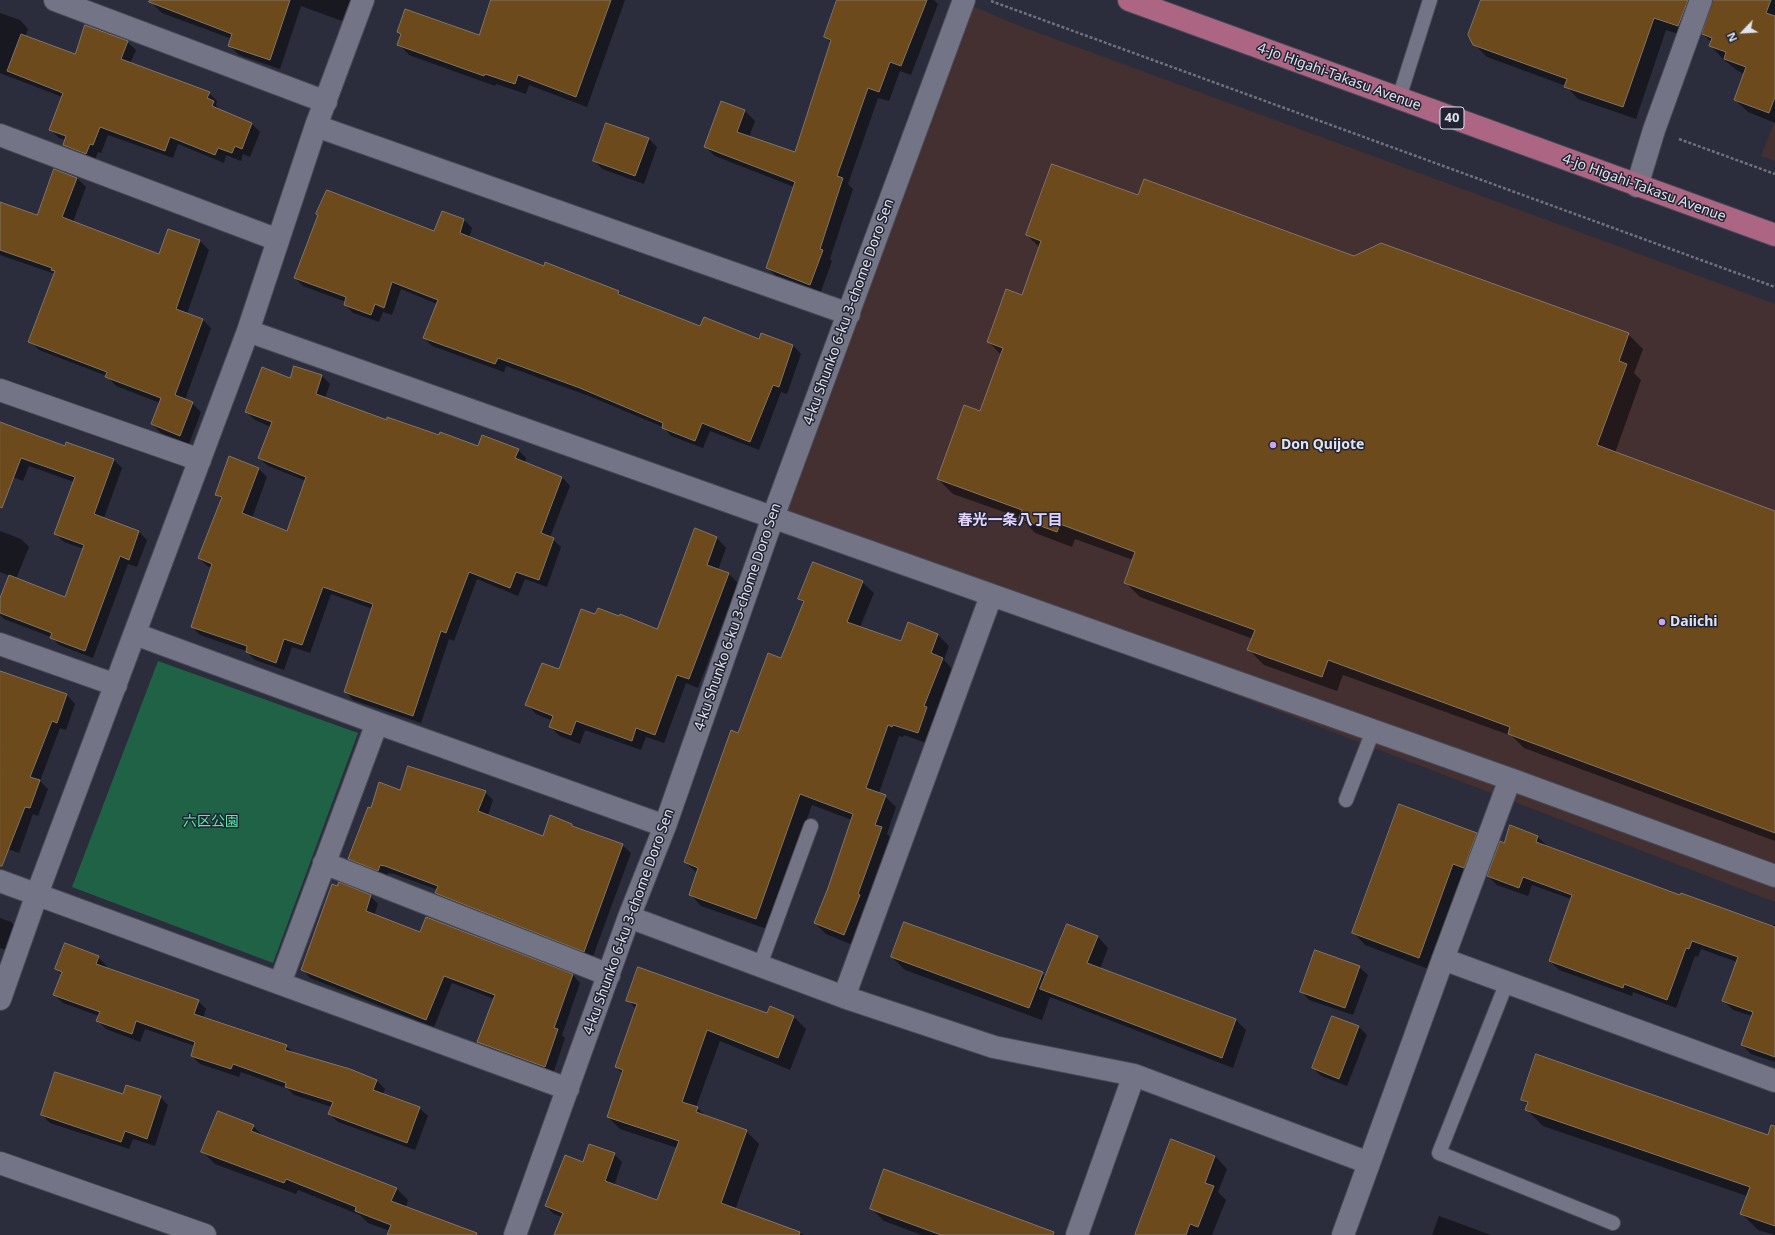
<!DOCTYPE html>
<html>
<head>
<meta charset="utf-8">
<style>
	body { margin:0 }
	#map { position:relative; width:1775px; height:1235px; overflow:hidden; background:#2b2d3c; font-family:"Noto Sans",sans-serif }
	canvas { display:block }
	.north { position:absolute; left:1723px; top:12px; width:40px; height:40px; -webkit-text-stroke:3px #212332; paint-order:stroke; rotate:245deg; font-size:11px; font-weight:700; line-height:16px; text-align:center; color:#e0e2ec }
	.north::after { content:''; display:block; margin:auto; width:14px; height:18px; background:#e0e2ec; clip-path:polygon(50% 0,100% 100%,50% 72%,0 100%) }
</style>
</head>
<body>
<div id="map">
<canvas width="1775" height="1235"></canvas>
<div class="north">N</div>
</div>
<script>
const c = document.querySelector('canvas').getContext('2d');
c.lineJoin = 'round';
function fill(path, color) {
  c.fillStyle = color;
  c.fill(path, 'evenodd');
}
function trace(path, color, width, dash) {
  c.strokeStyle = color;
  c.lineWidth = width;
  c.lineCap = dash ? 'butt' : 'round';
  c.setLineDash(dash || []);
  c.stroke(path);
}
function drawText(font, color, halo, rows, align = 'center') {
  c.font = font + ' "Noto Sans","Noto Sans JP",sans-serif';
  c.lineWidth = 3;
  c.setLineDash([]);
  c.textBaseline = 'middle';
  c.strokeStyle = halo;
  c.fillStyle = color;
  for (const [text, x, y, turn = 0] of rows) {
    c.save();
    c.translate(x, y);
    c.rotate((+turn || 0) * Math.PI / 180);
    c.textAlign = isNaN(turn) ? turn : align;
    if (halo) c.strokeText(text, 0, 0);
    c.fillText(text, 0, 0);
    c.restore();
  }
}
fill(new Path2D(`
	M 963,2 L 1017,25 L 1775,304 L 1775,902 L 773,517 Z`), '#443031');
fill(new Path2D(`
	M 1775,121 L 1775,161 L 1761,156 Z`), '#443030');
fill(new Path2D(`
	M 158,661 L 358,733 L 273,963 L 72,887 Z`), '#1f6245');
fill(new Path2D(`
	M 153,0 L 350,0 L 342,21 L 301,6 L 280,69 L 239,55 L 229,45 L 232,39 L 162,13 L 152,3 Z
	M 492,0 L 625,0 L 587,107 L 529,85 L 526,94 L 496,84 L 495,86 L 409,55 L 399,44 L 402,36 L 398,32 L 479,36 Z
	M 838,0 L 934,0 L 938,4 L 911,75 L 900,71 L 889,101 L 878,98 L 848,184 L 853,189 L 830,259 L 832,261 L 820,294 L 777,277 L 767,267 L 794,187 L 715,156 L 705,147 L 721,103 L 745,111 L 755,121 L 749,137 L 795,153 L 831,43 L 825,36 Z
	M 1482,0 L 1775,0 L 1775,123 L 1748,112 L 1735,100 L 1744,74 L 1738,71 L 1723,59 L 1711,46 L 1712,43 L 1703,34 L 1714,0 L 1712,0 L 1691,38 L 1666,30 L 1636,119 L 1578,99 L 1566,86 L 1487,57 L 1474,44 Z
	M 0,13 L 20,20 L 28,29 L 25,37 L 75,55 L 127,42 L 136,50 L 130,64 L 209,93 L 217,101 L 216,105 L 221,111 L 252,124 L 260,132 L 250,157 L 243,154 L 241,161 L 226,155 L 224,163 L 178,144 L 173,158 L 108,135 L 101,153 L 98,152 L 94,162 L 72,153 L 64,145 L 66,140 L 59,138 L 50,129 L 62,97 L 0,73 Z
	M 649,139 L 657,147 L 644,184 L 602,169 L 594,160 Z
	M 77,178 L 86,187 L 73,222 L 160,255 L 169,230 L 200,241 L 209,250 L 187,314 L 202,319 L 211,328 L 185,400 L 192,403 L 201,412 L 189,444 L 161,433 L 152,424 L 160,403 L 116,386 L 107,376 L 39,350 L 30,341 L 55,274 L 0,255 L 0,203 L 38,216 Z
	M 1139,197 L 1628,334 L 1643,349 L 1634,373 L 1641,380 L 1615,453 L 1775,512 L 1775,841 L 1524,748 L 1512,736 L 1343,675 L 1337,691 L 1264,665 L 1249,650 L 1253,639 L 1140,597 L 1125,582 L 1133,560 L 1075,539 L 1072,547 L 1035,533 L 1021,518 L 953,494 L 938,479 L 980,413 L 1001,355 L 988,341 L 1022,296 L 1040,248 L 1027,235 Z
	M 442,213 L 464,220 L 472,228 L 469,238 L 545,267 L 583,278 L 619,292 L 623,297 L 701,328 L 793,345 L 801,354 L 787,394 L 781,392 L 759,450 L 710,431 L 703,448 L 671,436 L 663,427 L 589,396 L 506,366 L 504,372 L 432,346 L 424,338 L 437,304 L 401,289 L 392,315 L 383,312 L 379,322 L 353,313 L 345,305 L 346,302 L 303,286 L 295,278 L 435,232 Z
	M 295,367 L 322,376 L 330,384 L 325,398 L 387,421 L 440,437 L 479,447 L 518,450 L 526,458 L 525,463 L 562,477 L 570,486 L 550,537 L 561,547 L 547,587 L 525,579 L 518,596 L 477,579 L 454,641 L 449,639 L 421,723 L 353,700 L 345,691 L 373,609 L 331,594 L 310,653 L 292,647 L 284,670 L 255,660 L 246,651 L 200,635 L 192,627 L 212,568 L 207,566 L 199,558 L 222,500 L 216,494 L 259,469 L 267,477 L 252,518 L 288,532 L 306,481 L 268,466 L 259,458 L 271,427 L 255,420 L 246,412 L 291,379 Z
	M 0,423 L 65,447 L 114,460 L 122,468 L 104,518 L 139,532 L 147,540 L 137,567 L 128,564 L 93,658 L 59,645 L 51,637 L 4,619 L 0,615 L 0,601 L 10,576 L 0,572 L 0,531 L 21,539 L 29,547 L 16,579 L 66,599 L 84,549 L 64,542 L 55,534 L 74,482 L 29,466 L 23,481 L 0,472 Z
	M 695,530 L 717,538 L 726,548 L 718,570 L 729,574 L 738,583 L 698,688 L 686,683 L 664,743 L 646,737 L 641,750 L 585,730 L 580,744 L 560,736 L 550,727 L 553,721 L 536,714 L 527,705 L 559,670 L 596,616 L 657,630 Z
	M 862,582 L 874,593 L 860,627 L 902,643 L 938,635 L 949,646 L 944,660 L 953,670 L 929,744 L 904,735 L 903,737 L 899,736 L 879,793 L 885,796 L 896,807 L 887,834 L 892,839 L 855,946 L 826,934 L 815,923 L 829,888 L 852,820 L 812,805 L 767,929 L 701,906 L 690,894 L 697,873 L 685,862 L 739,734 L 782,659 L 804,604 L 800,599 Z
	M 0,672 L 67,695 L 75,704 L 66,730 L 60,728 L 40,781 L 48,789 L 38,816 L 33,814 L 19,853 L 0,846 Z
	M 400,791 L 485,792 L 493,800 L 488,815 L 543,837 L 572,824 L 575,828 L 622,845 L 631,853 L 592,959 L 445,901 L 437,893 L 438,890 L 394,874 L 388,873 L 387,878 L 357,867 L 349,859 L 371,809 Z
	M 1476,834 L 1489,846 L 1431,970 L 1365,945 L 1353,932 Z
	M 1538,837 L 1547,846 L 1546,847 L 1681,897 L 1772,927 L 1773,925 L 1775,925 L 1775,1062 L 1751,1054 L 1742,1045 L 1752,1016 L 1733,1010 L 1724,1001 L 1737,962 L 1701,949 L 1698,957 L 1695,956 L 1676,1008 L 1633,992 L 1632,996 L 1559,970 L 1550,961 L 1571,899 L 1532,885 L 1528,896 L 1497,885 L 1488,876 L 1504,844 Z
	M 370,896 L 378,904 L 374,916 L 421,933 L 427,918 L 573,975 L 580,983 L 562,1035 L 565,1038 L 553,1074 L 486,1049 L 479,1041 L 494,999 L 452,983 L 434,1027 L 310,978 L 303,970 Z
	M 0,918 L 11,922 L 19,930 L 12,952 L 0,948 Z
	M 1098,937 L 1108,948 L 1100,969 L 1236,1020 L 1246,1030 L 1233,1068 L 1050,997 L 1042,1020 L 905,970 L 892,957 L 1042,973 L 1046,977 Z
	M 98,957 L 107,966 L 105,968 L 198,1001 L 206,1009 L 203,1018 L 286,1046 L 294,1053 L 377,1081 L 385,1089 L 383,1095 L 419,1108 L 428,1116 L 415,1150 L 338,1122 L 329,1114 L 332,1107 L 294,1095 L 288,1089 L 241,1072 L 239,1077 L 200,1064 L 192,1056 L 195,1046 L 145,1029 L 140,1042 L 106,1029 L 98,1021 L 99,1016 L 63,1003 L 54,995 L 62,975 L 56,969 Z
	M 1359,967 L 1368,975 L 1353,1015 L 1309,1000 L 1301,991 Z
	M 628,1000 L 768,1014 L 770,1007 L 794,1017 L 806,1029 L 790,1070 L 720,1041 L 696,1107 L 706,1116 L 746,1131 L 759,1144 L 735,1210 L 804,1235 L 670,1235 L 677,1148 L 620,1129 L 608,1117 L 623,1074 L 616,1067 L 636,1009 Z
	M 1333,1017 L 1359,1027 L 1367,1035 L 1347,1086 L 1321,1076 L 1313,1068 Z
	M 160,1097 L 168,1105 L 155,1146 L 133,1139 L 129,1149 L 50,1123 L 42,1115 Z
	M 1522,1099 L 1775,1138 L 1775,1235 L 1758,1230 L 1741,1213 L 1747,1196 L 1543,1126 L 1526,1109 L 1528,1105 Z
	M 253,1126 L 264,1137 L 396,1188 L 408,1200 L 406,1207 L 448,1235 L 388,1235 L 390,1231 L 368,1223 L 360,1215 L 298,1190 L 296,1194 L 215,1164 L 203,1152 Z
	M 614,1154 L 622,1162 L 614,1186 L 643,1235 L 556,1235 L 562,1217 L 554,1214 L 546,1206 L 583,1164 Z
	M 1215,1156 L 1227,1169 L 1218,1192 L 1226,1200 L 1212,1235 L 1136,1235 Z
	M 871,1208 L 1038,1235 L 922,1235 L 884,1221 Z
	M 1439,1216 L 1491,1235 L 1432,1235 Z`), '#0007');
const building = new Path2D(`
	M 150,0 L 290,0 L 270,60 L 228,46 L 232,34 L 149,2 Z
	M 491,0 L 611,0 L 576,97 L 518,75 L 515,84 L 485,74 L 484,76 L 397,45 L 401,34 L 397,32 L 405,9 L 479,35 Z
	M 837,0 L 927,0 L 901,66 L 890,62 L 879,92 L 868,88 L 837,176 L 843,178 L 820,249 L 823,250 L 810,285 L 766,268 L 795,182 L 704,147 L 721,101 L 745,110 L 737,132 L 795,152 L 831,40 L 824,37 Z
	M 1481,0 L 1688,0 L 1678,26 L 1654,18 L 1623,107 L 1564,87 L 1567,79 L 1473,45 L 1468,35 Z
	M 1713,0 L 1771,0 L 1766,13 L 1775,16 L 1775,97 L 1769,113 L 1734,100 L 1746,67 L 1724,59 L 1726,52 L 1709,46 L 1712,38 L 1702,34 Z
	M 85,25 L 128,41 L 121,59 L 210,92 L 207,98 L 214,101 L 212,106 L 252,123 L 242,149 L 235,146 L 232,153 L 218,148 L 215,155 L 170,137 L 165,151 L 100,127 L 93,145 L 90,144 L 86,154 L 63,145 L 66,136 L 49,130 L 63,93 L 7,71 L 21,34 L 75,54 Z
	M 606,123 L 649,138 L 635,176 L 593,161 Z
	M 1052,164 L 1138,195 L 1144,179 L 1354,256 L 1381,243 L 1629,333 L 1619,361 L 1627,364 L 1597,445 L 1775,511 L 1775,833 L 1508,734 L 1510,727 L 1328,660 L 1322,677 L 1247,650 L 1255,630 L 1124,583 L 1135,552 L 1060,524 L 1057,532 L 1019,518 L 1022,510 L 937,479 L 964,405 L 980,411 L 1003,348 L 987,342 L 1006,289 L 1022,295 L 1041,241 L 1026,235 Z
	M 54,169 L 77,178 L 62,217 L 159,254 L 168,229 L 200,240 L 176,309 L 203,319 L 175,395 L 193,402 L 180,436 L 151,424 L 161,398 L 105,377 L 107,372 L 28,342 L 55,271 L 51,270 L 52,268 L 0,250 L 0,202 L 37,215 Z
	M 327,190 L 434,231 L 442,211 L 464,219 L 460,233 L 544,266 L 545,262 L 583,277 L 619,291 L 618,294 L 700,326 L 704,317 L 759,339 L 761,333 L 793,345 L 779,387 L 773,385 L 750,442 L 702,423 L 695,441 L 662,428 L 663,423 L 580,388 L 498,358 L 495,364 L 423,338 L 438,300 L 392,282 L 384,308 L 375,304 L 371,315 L 344,305 L 346,297 L 294,278 L 318,215 L 316,214 Z
	M 294,366 L 322,375 L 316,394 L 387,420 L 387,417 L 439,435 L 440,432 L 478,446 L 482,435 L 519,449 L 515,458 L 562,477 L 541,533 L 554,538 L 539,580 L 516,572 L 510,588 L 469,572 L 446,633 L 441,631 L 413,716 L 344,692 L 373,604 L 323,587 L 302,645 L 284,639 L 276,663 L 246,652 L 247,646 L 191,627 L 212,564 L 198,558 L 222,497 L 215,495 L 229,456 L 259,468 L 242,513 L 287,531 L 306,477 L 258,458 L 272,422 L 245,412 L 262,367 L 290,378 Z
	M 0,422 L 65,446 L 66,442 L 114,459 L 94,514 L 139,531 L 129,560 L 120,556 L 85,651 L 50,638 L 52,633 L 0,613 L 0,598 L 9,575 L 65,597 L 84,545 L 54,534 L 75,477 L 21,458 L 2,508 L 0,507 Z
	M 695,528 L 717,537 L 707,565 L 729,573 L 689,679 L 677,675 L 655,735 L 636,728 L 632,741 L 576,721 L 571,735 L 549,727 L 553,716 L 525,705 L 542,663 L 559,669 L 581,609 L 595,614 L 598,608 L 619,616 L 620,614 L 657,629 Z
	M 813,562 L 863,581 L 847,622 L 901,641 L 908,622 L 938,634 L 931,653 L 943,658 L 924,706 L 927,707 L 918,733 L 893,725 L 892,727 L 888,725 L 866,788 L 886,795 L 875,825 L 882,827 L 858,894 L 860,895 L 844,935 L 814,923 L 828,888 L 853,814 L 800,794 L 756,919 L 689,895 L 698,868 L 684,862 L 731,730 L 738,733 L 768,653 L 781,658 L 804,601 L 798,599 Z
	M 0,671 L 67,694 L 57,723 L 52,721 L 30,777 L 40,780 L 30,808 L 25,807 L 2,866 L 0,866 Z
	M 408,766 L 486,791 L 478,811 L 543,836 L 550,815 L 572,824 L 572,826 L 623,844 L 584,952 L 435,893 L 438,886 L 385,866 L 380,865 L 378,871 L 348,859 L 368,807 L 371,808 L 379,782 L 400,790 Z
	M 1399,804 L 1477,833 L 1464,868 L 1453,864 L 1419,958 L 1352,933 Z
	M 1510,825 L 1538,836 L 1536,842 L 1680,895 L 1681,893 L 1775,927 L 1775,1057 L 1741,1045 L 1753,1012 L 1722,1001 L 1738,957 L 1692,941 L 1689,949 L 1686,948 L 1667,1000 L 1624,984 L 1623,988 L 1549,961 L 1572,895 L 1523,877 L 1519,888 L 1487,876 L 1500,841 L 1504,843 Z
	M 339,882 L 371,895 L 366,911 L 420,932 L 426,917 L 573,974 L 554,1028 L 558,1029 L 545,1067 L 477,1042 L 495,995 L 444,976 L 426,1020 L 301,970 L 332,884 L 337,886 Z
	M 904,922 L 1043,972 L 1029,1008 L 891,957 Z
	M 1067,924 L 1098,936 L 1087,963 L 1236,1019 L 1222,1058 L 1040,989 Z
	M 65,943 L 99,956 L 96,964 L 199,1000 L 194,1014 L 287,1045 L 285,1050 L 350,1069 L 377,1080 L 373,1090 L 420,1107 L 407,1143 L 328,1114 L 333,1102 L 285,1087 L 286,1083 L 233,1064 L 231,1069 L 191,1056 L 195,1042 L 136,1021 L 132,1034 L 96,1021 L 100,1012 L 53,995 L 62,972 L 55,969 Z
	M 1315,950 L 1360,966 L 1345,1008 L 1300,992 Z
	M 638,967 L 767,1013 L 770,1006 L 794,1016 L 778,1058 L 707,1030 L 682,1102 L 698,1107 L 696,1112 L 747,1130 L 721,1203 L 800,1232 L 799,1235 L 554,1235 L 563,1213 L 545,1206 L 565,1155 L 583,1162 L 589,1144 L 615,1153 L 605,1181 L 657,1200 L 679,1141 L 607,1117 L 623,1070 L 615,1067 L 637,1004 L 626,1001 Z
	M 1332,1016 L 1359,1026 L 1339,1079 L 1312,1068 Z
	M 1536,1054 L 1768,1135 L 1771,1125 L 1775,1126 L 1775,1226 L 1740,1214 L 1750,1187 L 1525,1110 L 1528,1102 L 1521,1100 Z
	M 55,1072 L 123,1094 L 126,1085 L 161,1096 L 147,1139 L 125,1131 L 121,1142 L 41,1115 Z
	M 218,1111 L 254,1125 L 251,1131 L 397,1188 L 391,1201 L 477,1233 L 476,1235 L 387,1235 L 391,1225 L 355,1211 L 356,1207 L 286,1179 L 284,1183 L 201,1152 Z
	M 1171,1139 L 1215,1156 L 1205,1183 L 1214,1186 L 1198,1227 L 1190,1224 L 1186,1235 L 1135,1235 Z
	M 884,1169 L 1054,1232 L 1053,1235 L 941,1235 L 870,1209 Z`);
fill(building, '#6d4a1c');
trace(building, '#817465', 1);
const service = new Path2D(`
	M 1399,98 L 1430,0
	M 1346,800 L 1373,731
	M 760,965 L 811,826
	M 1507,982 L 1439,1153 L 1613,1223`);
const minor = new Path2D(`
	M 55,0 L 326,102
	M 316,126 L 849,314
	M 0,135 L 278,240
	M 1637,186 L 1654,130 L 1701,0
	M 248,331 L 1510,779 L 1775,876
	M 0,390 L 200,460
	M 135,634 L 377,723 L 665,826
	M 0,644 L 116,685
	M 324,863 L 609,975
	M 0,881 L 568,1089
	M 629,917 L 844,997 L 994,1047 L 1134,1075 L 1369,1163
	M 1443,959 L 1775,1081
	M 280,983 L 377,723
	M 844,997 L 991,596
	M 0,999 L 37,894 L 248,331 L 316,126 L 363,0
	M 0,1163 L 205,1235
	M 515,1235 L 629,917 L 665,826 L 773,517 L 964,0
	M 1077,1235 L 1134,1075
	M 1343,1235 L 1443,959 L 1510,779`);
const trunk = new Path2D(`
	M 1129,0 L 1775,235`);
trace(service, '#494a57', 16);
trace(minor, '#494a57', 24);
trace(trunk, '#494a57', 24);
trace(new Path2D(`
	M 991,1 L 1775,287
	M 1679,139 L 1775,174`), '#6f717e', 2.5, [3, 2]);
trace(service, '#737587', 14);
trace(minor, '#737587', 22);
trace(trunk, '#ac6684', 22);
for (const [x, y, r, color] of [
	[1273,445,4,"#c3a7f2"],
	[1662,622,4,"#c3a7f2"]
]) {
  const dot = new Path2D();
  dot.arc(x, y, r, 0, 2 * Math.PI);
  c.fillStyle = color;
  c.fill(dot);
  trace(dot, '#212332', 1.5);
}
for (const [x, y, w] of [
	[1452,118,24]
]) {
  const box = new Path2D();
  box.roundRect(x - w / 2, y - 11, w, 22, 3);
  c.fillStyle = '#212332';
  c.fill(box);
  trace(box, '#e0e2ec', 1);
}
drawText('bold 13px', '#e0e2ec', null, [
	["40",1452,118]
]);
drawText('14px', '#e0e2ec', '#212332', [
	["4-jo Higahi-Takasu Avenue",1339,77,20],
	["4-jo Higahi-Takasu Avenue",1644,188,20],
	["4-ku Shunko 6-ku 3-chome Doro Sen",849,312,-70],
	["4-ku Shunko 6-ku 3-chome Doro Sen",738,617,-71],
	["4-ku Shunko 6-ku 3-chome Doro Sen",629,922,-70]
]);
drawText('bold 14px', '#e0e2ec', '#212332', [
	["Don Quijote",1281,445],
	["Daiichi",1670,622]
], 'left');
drawText('14px', '#57eead', '#212332', [
	["六区公園",211,822]
]);
drawText('bold 15px', '#e2d3fe', '#212332', [
	["春光一条八丁目",1010,521]
]);
</script>
</body>
</html>
